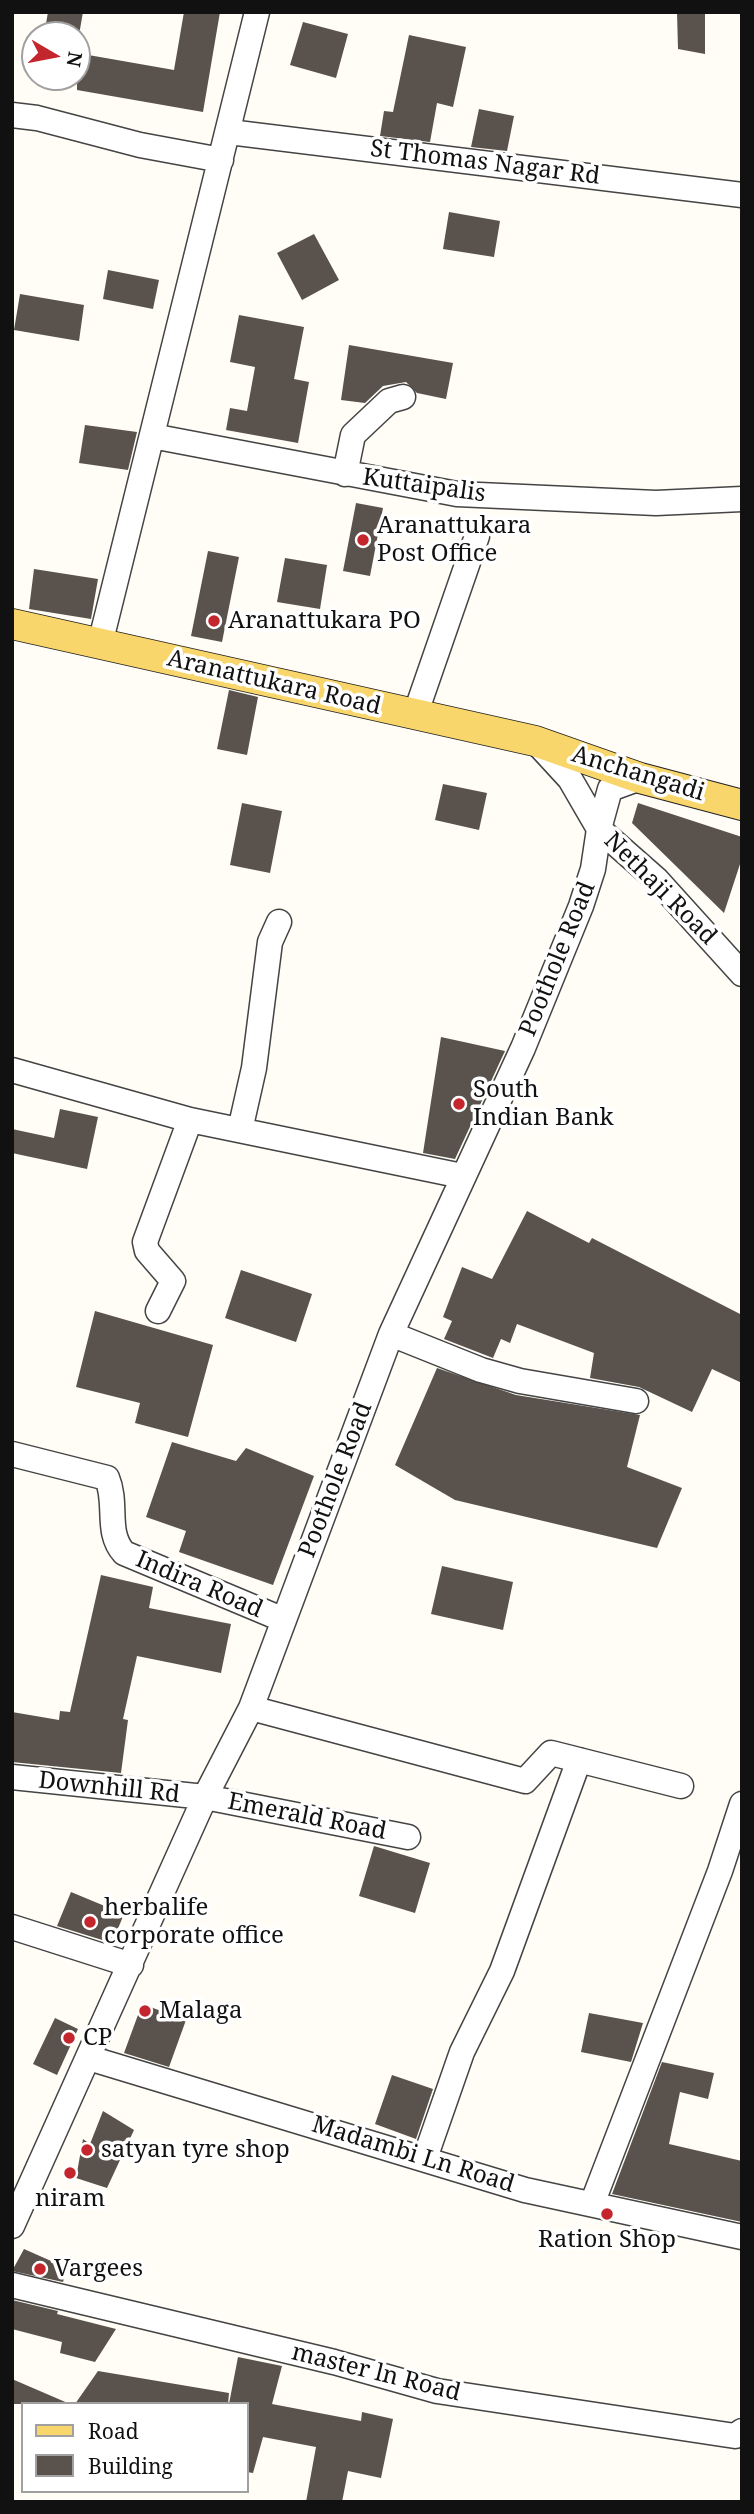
<!DOCTYPE html>
<html>
<head>
<meta charset="utf-8">
<style>
	body { margin:0 }
	#map { position:relative; width:754px; height:2514px; overflow:hidden; background:#fffdf5; font-family:"Noto Serif",serif }
	canvas { display:block }
	.frame { position:absolute; inset:0; border:14px solid #111; pointer-events:none }
	.legend { position:absolute; left:21px; top:2402px; width:228px; height:91px; box-sizing:border-box; background:#fff; border:2px solid #a0a0a0; margin:0; padding:9px 12px; list-style:none; font-size:21px; color:#111 }
	.legend li { display:flex; align-items:center; gap:14px; height:35px }
	.legend b { width:35px; border:2px solid #a0a0a0 }
	.north { position:absolute; left:21px; top:21px; width:70px; height:70px; box-sizing:border-box; background:#fff; border:2px solid #a0a0a0; border-radius:50%; rotate:100deg; font-size:19px; font-weight:700; line-height:28px; text-align:center; color:#111 }
	.north::after { content:''; display:block; margin:auto; width:24px; height:32px; background:#c4262e; clip-path:polygon(50% 0,100% 100%,50% 72%,0 100%) }
</style>
</head>
<body>
<div id="map">
<canvas width="754" height="2514"></canvas>
<div class="frame"></div>
<ul class="legend">
<li><b style="height:9px;background:#f9d66b"></b>Road</li>
<li><b style="height:19px;background:#5a524d"></b>Building</li>
</ul>
<div class="north">N</div>
</div>
<script>
const c = document.querySelector('canvas').getContext('2d');
c.lineJoin = 'round';
function fill(path, color) {
  c.fillStyle = color;
  c.fill(path, 'evenodd');
}
function trace(path, color, width, dash) {
  c.strokeStyle = color;
  c.lineWidth = width;
  c.lineCap = dash ? 'butt' : 'round';
  c.setLineDash(dash || []);
  c.stroke(path);
}
function drawText(font, color, halo, rows, align = 'center') {
  c.font = font + ' "Noto Serif",serif';
  c.lineWidth = 7;
  c.setLineDash([]);
  c.textBaseline = 'middle';
  c.strokeStyle = halo;
  c.fillStyle = color;
  for (const [text, x, y, turn = 0] of rows) {
    c.save();
    c.translate(x, y);
    c.rotate((+turn || 0) * Math.PI / 180);
    c.textAlign = isNaN(turn) ? turn : align;
    if (halo) c.strokeText(text, 0, 0);
    c.fillText(text, 0, 0);
    c.restore();
  }
}
fill(new Path2D(`
	M 48,12 L 83,12 L 79,35 L 44,35 Z
	M 184,12 L 220,12 L 203,112 L 77,90 L 77,53 L 174,70 Z
	M 677,12 L 705,12 L 705,54 L 678,49 Z
	M 303,22 L 348,34 L 336,78 L 290,65 Z
	M 409,35 L 466,47 L 453,107 L 437,103 L 430,142 L 380,136 L 384,111 L 393,112 Z
	M 479,109 L 514,116 L 507,151 L 471,147 Z
	M 449,212 L 500,221 L 494,257 L 443,249 Z
	M 314,234 L 339,280 L 302,300 L 277,253 Z
	M 108,270 L 159,280 L 153,309 L 103,299 Z
	M 20,294 L 84,305 L 79,341 L 14,330 Z
	M 239,315 L 304,327 L 294,379 L 309,382 L 298,443 L 226,430 L 230,408 L 247,411 L 255,367 L 230,362 Z
	M 349,345 L 453,363 L 446,399 L 417,393 L 406,382 L 383,386 L 365,403 L 341,400 Z
	M 85,425 L 137,432 L 128,470 L 79,463 Z
	M 356,503 L 383,508 L 370,576 L 343,571 Z
	M 208,551 L 239,557 L 222,642 L 191,636 Z
	M 285,558 L 327,565 L 320,609 L 277,602 Z
	M 34,569 L 98,579 L 91,619 L 29,609 Z
	M 229,690 L 258,697 L 247,755 L 217,749 Z
	M 443,784 L 487,793 L 479,830 L 435,820 Z
	M 242,803 L 282,811 L 270,873 L 230,865 Z
	M 638,803 L 742,837 L 742,858 L 724,913 L 632,823 Z
	M 441,1037 L 505,1051 L 455,1159 L 423,1153 Z
	M 60,1109 L 98,1117 L 87,1169 L 12,1153 L 12,1129 L 54,1138 Z
	M 527,1211 L 589,1243 L 592,1238 L 742,1315 L 742,1383 L 712,1369 L 692,1412 L 639,1387 L 590,1378 L 594,1353 L 517,1324 L 510,1343 L 501,1339 L 493,1358 L 444,1339 L 452,1321 L 443,1317 L 462,1267 L 492,1279 Z
	M 241,1270 L 312,1294 L 296,1342 L 225,1318 Z
	M 95,1311 L 213,1345 L 188,1437 L 135,1423 L 140,1403 L 76,1387 Z
	M 437,1368 L 516,1395 L 640,1415 L 627,1467 L 682,1488 L 657,1548 L 455,1500 L 395,1465 Z
	M 172,1442 L 236,1461 L 246,1448 L 314,1476 L 273,1585 L 179,1552 L 186,1531 L 146,1517 Z
	M 442,1566 L 513,1582 L 503,1630 L 431,1614 Z
	M 101,1575 L 153,1587 L 149,1608 L 231,1624 L 221,1673 L 137,1656 L 123,1719 L 128,1720 L 121,1773 L 12,1762 L 12,1712 L 59,1720 L 60,1711 L 70,1712 Z
	M 374,1846 L 430,1863 L 415,1913 L 359,1896 Z
	M 71,1892 L 124,1914 L 112,1943 L 57,1926 Z
	M 142,2004 L 186,2020 L 169,2067 L 124,2053 Z
	M 589,2013 L 643,2023 L 631,2062 L 581,2052 Z
	M 55,2018 L 78,2029 L 57,2075 L 33,2064 Z
	M 662,2062 L 714,2073 L 708,2099 L 680,2092 L 669,2144 L 742,2161 L 742,2222 L 612,2194 Z
	M 392,2075 L 433,2089 L 416,2139 L 375,2124 Z
	M 103,2111 L 134,2130 L 107,2188 L 76,2178 L 83,2139 L 90,2144 Z
	M 24,2249 L 67,2268 L 63,2282 L 12,2271 Z
	M 12,2300 L 58,2311 L 57,2314 L 116,2329 L 95,2362 L 60,2353 L 62,2342 L 12,2329 Z
	M 238,2357 L 282,2366 L 272,2404 L 361,2421 L 362,2412 L 393,2419 L 381,2478 L 348,2471 L 342,2502 L 306,2502 L 316,2447 L 263,2437 L 253,2473 L 247,2472 L 247,2404 L 229,2404 Z
	M 98,2371 L 229,2393 L 228,2404 L 75,2404 Z
	M 12,2379 L 70,2404 L 12,2404 Z`), '#5a524d');
const minor = new Path2D(`
	M 12,115 L 37,118 L 140,145 L 221,160
	M 229,132 L 742,195
	M 152,436 L 457,494 L 656,503 L 742,499
	M 345,474 L 353,435 L 389,401 L 403,397
	M 100,644 L 257,12
	M 415,715 L 477,536
	M 640,778 L 610,789 L 599,829 L 657,880 L 742,974
	M 12,1070 L 190,1120 L 462,1176
	M 240,1130 L 254,1068 L 270,942 L 279,922
	M 158,1311 L 173,1281 L 147,1251 L 145,1242 L 190,1120
	M 391,1334 L 481,1370 L 520,1381 L 636,1401
	M 12,1454 L 107,1478 C 118,1504 105,1532 124,1553 L 284,1620
	M 251,1708 L 525,1781 L 551,1753 L 681,1786
	M 12,1777 L 205,1797 L 408,1837
	M 12,1927 L 131,1965
	M 89,2058 L 525,2190 L 742,2237
	M 425,2158 L 462,2052 L 502,1971 L 579,1760
	M 592,2204 L 720,1871 L 742,1804
	M 12,2226 L 205,1797 L 251,1708 L 391,1334 L 523,1048 L 581,906 L 593,869 L 599,829 L 570,779 L 536,742
	M 12,2285 L 334,2362 L 437,2391 L 735,2436 L 742,2431`);
const major = new Path2D(`
	M 12,624 L 535,741 L 640,778 L 742,805`);
trace(minor, '#444', 27);
trace(major, '#222', 32);
trace(minor, '#fff', 24);
trace(major, '#f9d66b', 30);
for (const [x, y, r, color] of [
	[363,540,7,"#c4262e"],
	[214,621,7,"#c4262e"],
	[459,1104,7,"#c4262e"],
	[90,1922,7,"#c4262e"],
	[145,2011,7,"#c4262e"],
	[69,2038,7,"#c4262e"],
	[87,2150,7,"#c4262e"],
	[70,2173,7,"#c4262e"],
	[607,2214,7,"#c4262e"],
	[40,2269,7,"#c4262e"]
]) {
  const dot = new Path2D();
  dot.arc(x, y, r, 0, 2 * Math.PI);
  c.fillStyle = color;
  c.fill(dot);
  trace(dot, '#fff', 2.5);
}
drawText('24px', '#111', '#fff', [
	["St Thomas Nagar Rd",485,163,7],
	["Kuttaipalis",424,486,8],
	["Aranattukara Road",274,683,13],
	["Anchangadi",638,774,17],
	["Nethaji Road",660,889,45],
	["Poothole Road",558,959,-68],
	["Poothole Road",336,1480,-69],
	["Indira Road",199,1585,23],
	["Downhill Rd",109,1788,6],
	["Emerald Road",307,1817,11],
	["Madambi Ln Road",413,2155,17],
	["master ln Road",376,2373,14]
]);
drawText('24px', '#111', '#fff', [
	["Aranattukara",377,526],
	["Post Office",377,554],
	["Aranattukara PO",228,621],
	["South",473,1090],
	["Indian Bank",473,1118],
	["herbalife",104,1908],
	["corporate office",104,1936],
	["Malaga",159,2011],
	["CP",83,2038],
	["satyan tyre shop",101,2150],
	["niram",70,2199,"center"],
	["Ration Shop",607,2240,"center"],
	["Vargees",54,2269]
], 'left');
</script>
</body>
</html>
